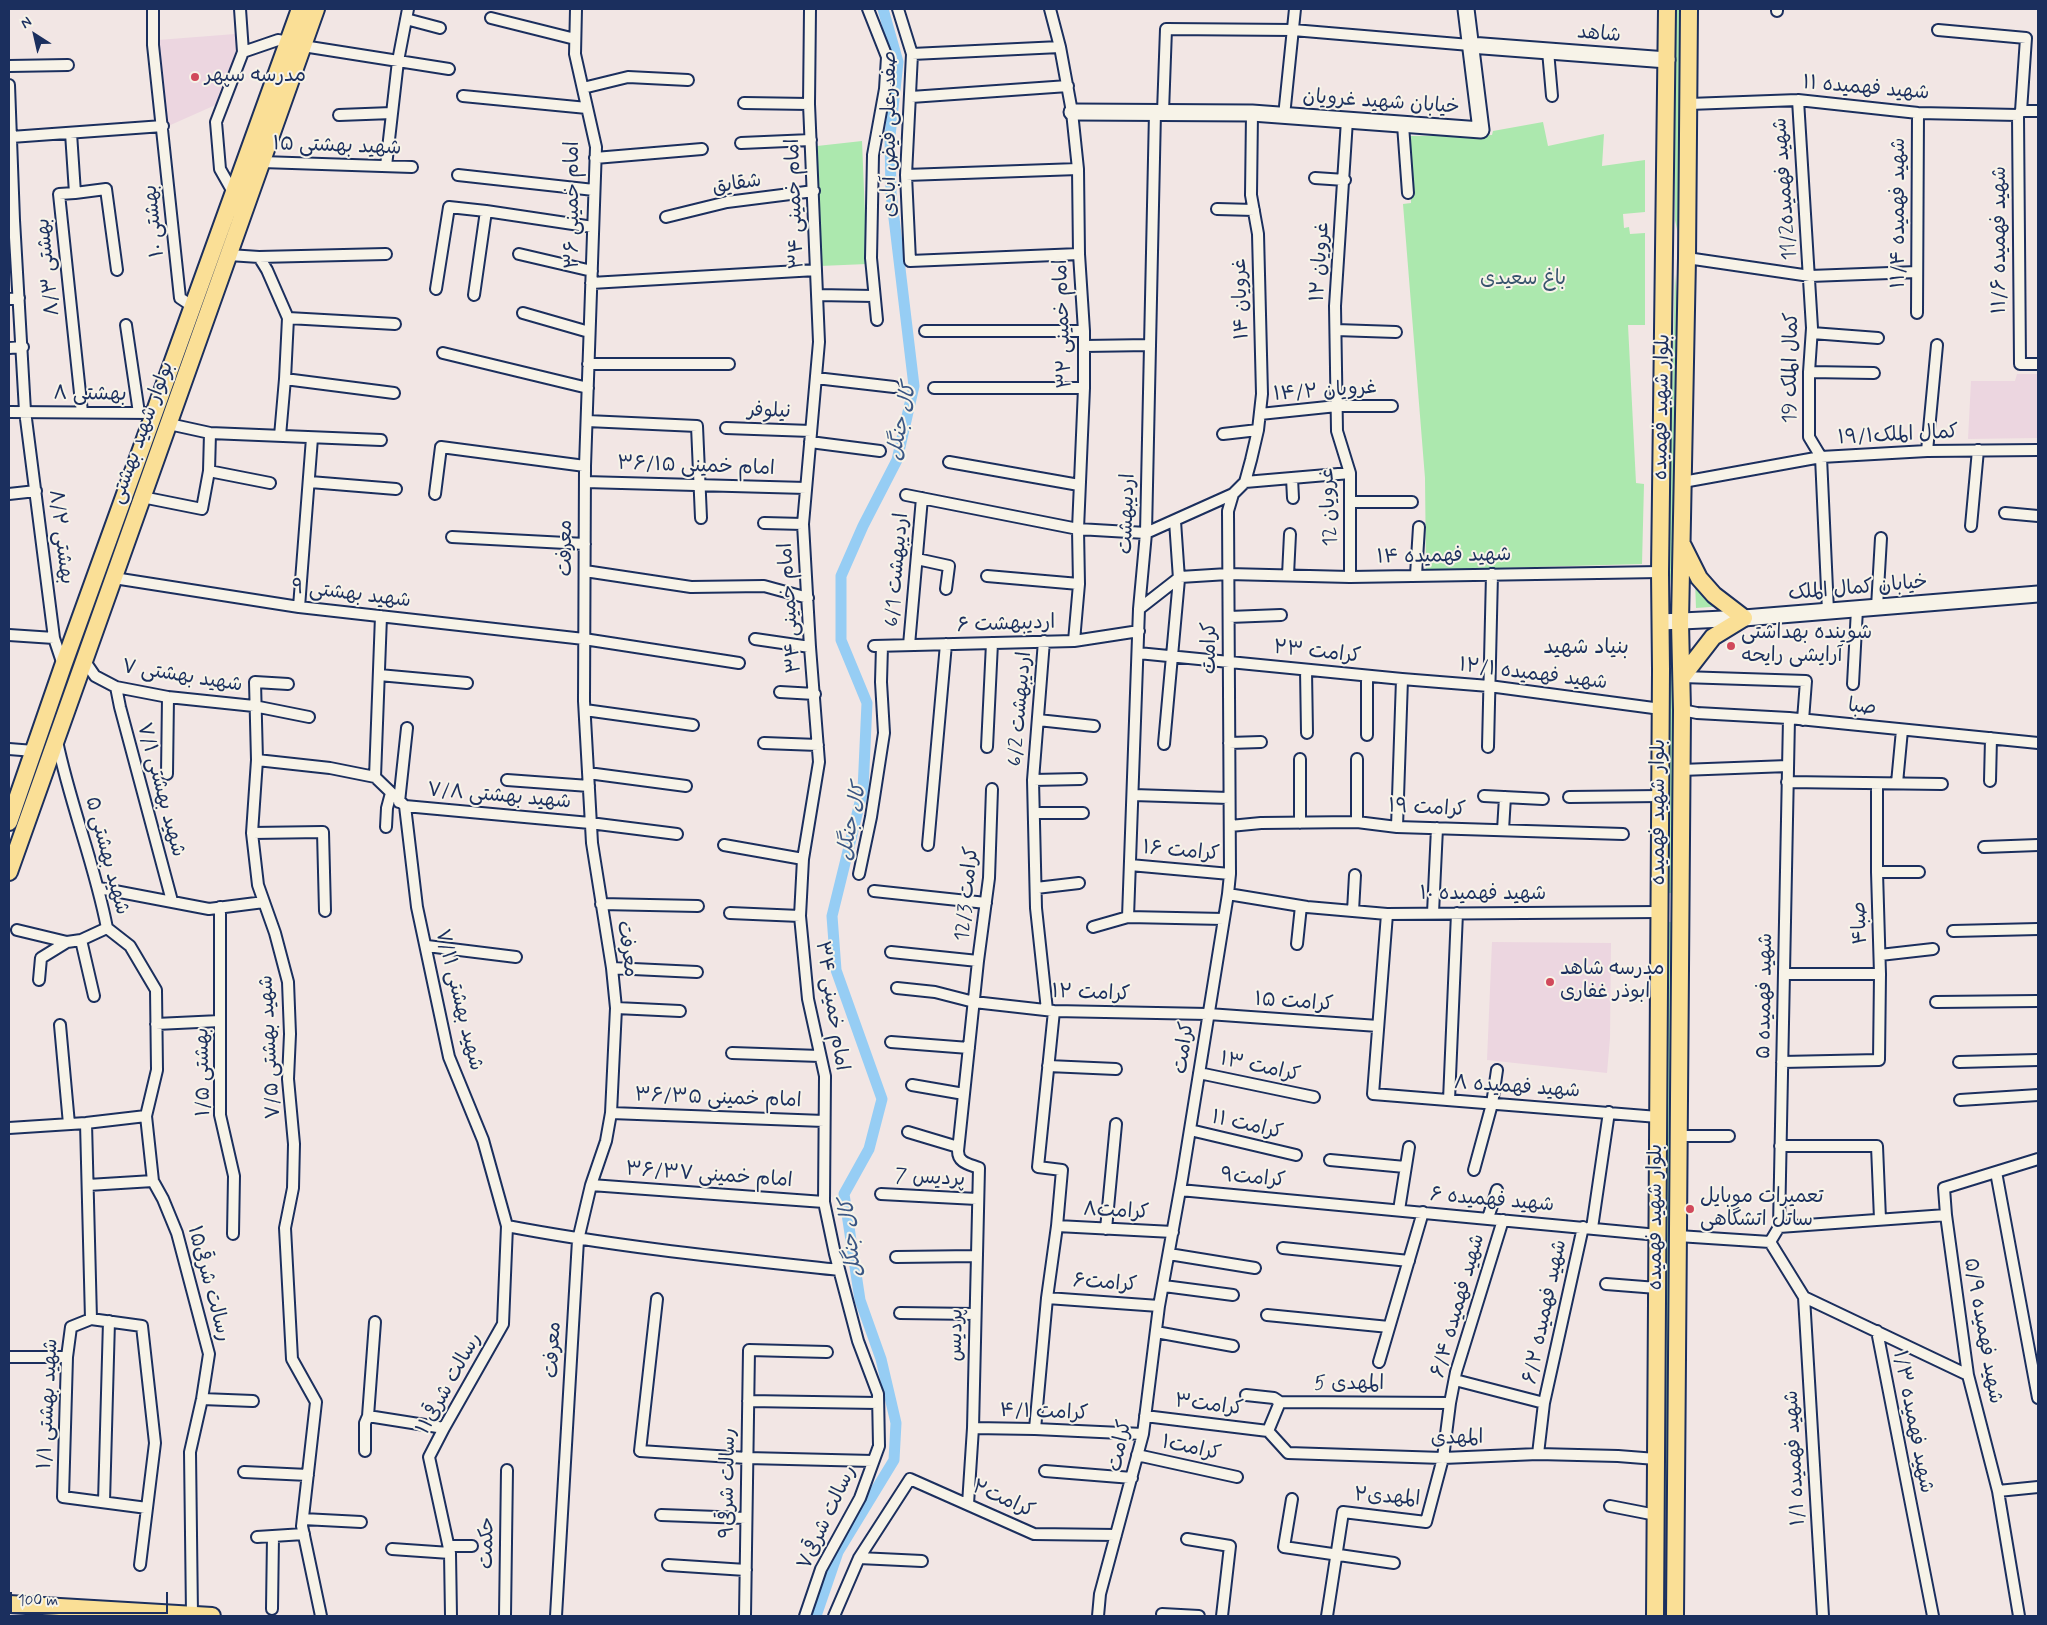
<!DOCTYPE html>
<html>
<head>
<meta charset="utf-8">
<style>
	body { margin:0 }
	#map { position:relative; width:2047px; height:1625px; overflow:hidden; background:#f2e6e4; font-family:Mynerve,sans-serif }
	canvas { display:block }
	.frame { position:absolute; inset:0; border:10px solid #1b2f5e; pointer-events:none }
	.north { position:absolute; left:10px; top:10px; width:50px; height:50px; -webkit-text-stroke:4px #f7f3e8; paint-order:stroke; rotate:325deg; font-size:14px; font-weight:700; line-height:20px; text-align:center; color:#1b2f5e }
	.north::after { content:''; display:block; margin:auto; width:18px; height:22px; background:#1b2f5e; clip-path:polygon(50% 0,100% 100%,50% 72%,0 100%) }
	.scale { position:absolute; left:10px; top:1592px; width:158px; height:22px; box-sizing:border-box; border:2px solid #1b2f5e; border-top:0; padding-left:6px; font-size:15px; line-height:18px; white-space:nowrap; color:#1b2f5e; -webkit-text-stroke:4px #f7f3e8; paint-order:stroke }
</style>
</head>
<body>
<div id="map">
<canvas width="2047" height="1625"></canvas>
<div class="frame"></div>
<div class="north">N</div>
<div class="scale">100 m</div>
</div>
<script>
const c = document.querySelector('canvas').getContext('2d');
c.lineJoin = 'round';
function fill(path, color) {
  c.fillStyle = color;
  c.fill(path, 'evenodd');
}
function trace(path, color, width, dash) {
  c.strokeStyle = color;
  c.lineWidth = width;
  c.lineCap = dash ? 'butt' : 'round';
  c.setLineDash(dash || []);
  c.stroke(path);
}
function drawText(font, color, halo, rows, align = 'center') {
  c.font = font + ' Mynerve,"Playpen Sans Arabic",sans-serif';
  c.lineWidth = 4;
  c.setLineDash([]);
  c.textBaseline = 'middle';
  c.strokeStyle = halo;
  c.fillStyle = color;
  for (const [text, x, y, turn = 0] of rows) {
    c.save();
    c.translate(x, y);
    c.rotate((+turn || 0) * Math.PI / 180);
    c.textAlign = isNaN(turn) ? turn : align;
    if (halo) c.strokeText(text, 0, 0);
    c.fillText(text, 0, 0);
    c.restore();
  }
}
fill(new Path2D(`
	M 235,34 L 236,50 L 220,103 L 166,127 L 158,40 Z
	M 2017,374 L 2038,374 L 2038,438 L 1968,439 L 1971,381 L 2015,381 Z
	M 1492,942 L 1611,943 L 1610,1038 L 1607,1073 L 1487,1060 Z`), '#ecd6e0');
fill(new Path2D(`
	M 1675,9 L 1679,9 L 1679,238 L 1675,220 Z
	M 1543,122 L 1548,146 L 1604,134 L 1602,166 L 1645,160 L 1645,212 L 1623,214 L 1624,228 L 1629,227 L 1630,234 L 1645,233 L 1645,325 L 1628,325 L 1636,483 L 1644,484 L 1642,564 L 1426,570 L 1425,478 L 1403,204 L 1411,203 L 1410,136 L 1492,135 L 1493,131 Z
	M 862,141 L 867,264 L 820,266 L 817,146 Z
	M 1675,274 L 1678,310 L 1673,601 L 1668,559 Z
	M 1695,581 L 1724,606 L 1696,608 Z
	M 1670,643 L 1673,682 L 1674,893 L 1668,893 Z
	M 1666,922 L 1674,922 L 1667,1510 L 1664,1509 L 1664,1505 C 1663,1311 1667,1116 1666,922 Z
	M 1661,1569 L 1668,1569 L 1668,1616 L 1662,1616 Z`), '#ace8ae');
trace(new Path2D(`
	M 816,1616 L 838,1552 L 894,1460 L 896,1423 L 881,1359 L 860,1300 L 844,1194 L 869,1149 L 882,1099 L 836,970 L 832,916 L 863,790 L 867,703 L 841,640 L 841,576 L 863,526 L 897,460 L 914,386 L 891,193 L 890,136 L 898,62 L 883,9`), '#96cdf4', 11);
const street = new Path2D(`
	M 153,9 L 153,45 L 180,298 L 192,306
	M 868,9 L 887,57 L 885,89 L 873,155 L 871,258 L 877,320
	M 898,9 L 912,54 L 906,175 L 910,261 L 1079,254
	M 1050,9 L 1060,47 L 1072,112 L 1078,169 L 1079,254 L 1084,331 L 1084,388 L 1078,529 L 1079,584 L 1074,641
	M 1777,11 L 1777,9
	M 491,18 L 575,39
	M 406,19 L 440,28
	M 1938,30 L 2026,38 L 2021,111
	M 303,46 L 449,69
	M 1548,51 L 1552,96
	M 243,52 L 278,40 L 288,42
	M 912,54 L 1060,47
	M 9,66 L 68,65
	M 9,85 L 14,220 L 25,411 L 54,638 L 63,665
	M 583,88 L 628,77 L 688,80
	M 463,96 L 587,108
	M 911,97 L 1068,86
	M 1798,100 L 1812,328 L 1809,372 L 1809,437 L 1821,457 L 1828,611
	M 744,103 L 809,104
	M 1689,104 L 1798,100 L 1918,113 L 2018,115 L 2021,111 L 2038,111
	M 1163,112 L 1166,29 L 1293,30 L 1470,45
	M 339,115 L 392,113
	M 2018,115 L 2020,364 L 2038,364
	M 1284,116 L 1295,9
	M 1347,120 L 1335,306 L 1337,431 L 1350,473 L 1350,577
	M 1403,125 L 1408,193
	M 71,133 L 75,193 L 59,194 L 82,412
	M 11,137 L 163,126
	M 741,143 L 811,140
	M 595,158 L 702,149
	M 262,162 L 412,167
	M 386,166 L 398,61 L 408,9
	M 458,175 L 594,190
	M 906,175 L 1078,169
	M 1315,178 L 1345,180
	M 233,192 L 220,169 L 216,122 L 243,52 L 240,9
	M 75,193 L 106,189 L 117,270
	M 1217,209 L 1254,210
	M 666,217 L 727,202 L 814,191
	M 519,254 L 592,271
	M 229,255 L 259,257 L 267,270 L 288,318 L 285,379 L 280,436
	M 259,257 L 386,254
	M 1687,258 L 1810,276 L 1917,272
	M 591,283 L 816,270
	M 436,289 L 449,207 L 486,211
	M 474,295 L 486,211 L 593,227
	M 817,295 L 874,296
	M 9,299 L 19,298
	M 523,313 L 589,332
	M 1917,313 L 1918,113
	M 288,318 L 395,324
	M 126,325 L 139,413
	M 1336,330 L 1396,332
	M 925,331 L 1084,331
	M 1812,333 L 1878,338
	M 1084,346 L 1150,345
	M 9,348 L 23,347
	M 443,353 L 588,388
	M 588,364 L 729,364
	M 1809,372 L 1874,373
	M 816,378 L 894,387
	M 285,379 L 394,393
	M 934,388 L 1084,388
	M 9,412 L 154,413
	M 1260,414 L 1337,406 L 1392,406
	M 587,421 L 697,426 L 701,518
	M 169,424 L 210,433 L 381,440
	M 726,428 L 811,431
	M 1223,434 L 1258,430
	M 810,442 L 880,451
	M 1927,451 L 1937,345
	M 949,462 L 1079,485
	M 209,471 L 270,483
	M 1292,478 L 1293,498
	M 310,482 L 396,489
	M 585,482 L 806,488
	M 1245,482 L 1350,473
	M 1683,482 L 1821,457 L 1927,451 L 2038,450
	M 9,494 L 36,491
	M 435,494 L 441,447 L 585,466
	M 906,495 L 1078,529 L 1146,533 L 1233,494
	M 142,497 L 202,509 L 209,471 L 210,433
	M 1350,502 L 1412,502
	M 2005,513 L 2038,516
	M 764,523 L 803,524
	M 1971,526 L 1978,450
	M 452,537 L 585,544
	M 917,559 L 949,566 L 946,589
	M 585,571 L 691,587 L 764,586 L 808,598
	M 1288,575 L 1290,534
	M 1416,575 L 1419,527
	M 987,576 L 1079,584
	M 114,578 L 299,607 L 584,639 L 739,663
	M 299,607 L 312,438
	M 1877,607 L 1881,538
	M 1139,609 L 1180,577 L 1228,574 L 1350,577 L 1660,572
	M 1229,617 L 1281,615
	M 9,635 L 54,638
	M 755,639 L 810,647
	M 1044,641 L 1033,780 L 1036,908 L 1047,1010
	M 909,645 L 922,498
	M 874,646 L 1074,641 L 1139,631
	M 1138,653 L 1402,679 L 1489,686 L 1661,709
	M 84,660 L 95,676 L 116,687 L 168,697 L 254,706 L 309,717
	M 1306,670 L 1307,733
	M 379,675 L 467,683
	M 1367,676 L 1367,735
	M 1682,677 L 1806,681 L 1803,720
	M 288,684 L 255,682 L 257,760 L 252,833 L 258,885 L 275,933 L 288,982 L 290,1034 L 288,1079 L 294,1144 L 293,1188 L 285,1228 L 292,1359 L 316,1402 L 302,1526 L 321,1616
	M 1853,684 L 1857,609
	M 116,687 L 120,707 L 172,901
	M 780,692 L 815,694
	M 585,710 L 693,725
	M 1682,710 L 1697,713 L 1789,718 L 2038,743
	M 1038,720 L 1094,726
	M 57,741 C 70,804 95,865 107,928 L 130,946 L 156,990 L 157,1070 L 146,1116
	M 764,743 L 818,745
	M 1229,743 L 1261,742
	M 1164,744 L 1179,579 L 1175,521
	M 987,747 L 992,643
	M 1488,747 L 1492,574
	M 9,749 L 34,751
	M 1300,759 L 1300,823
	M 257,760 L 330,768 L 375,777 L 405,806 L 590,823 L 677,834
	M 1681,770 L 1788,766
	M 588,773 L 686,786
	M 167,774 L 168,697
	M 375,777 L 381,616
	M 507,780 L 589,786
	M 1033,780 L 1081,779
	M 1990,781 L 1991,738
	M 1787,782 L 1942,784
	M 1897,783 L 1902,730
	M 1133,795 L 1229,798
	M 1484,796 L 1543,799
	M 1569,797 L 1660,796
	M 399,802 L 407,728
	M 405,806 L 417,907 L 449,1057 L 483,1140 L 507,1226 L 503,1324 L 444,1428 L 429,1457 L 450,1553 L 451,1616
	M 1034,813 L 1083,813
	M 1357,822 L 1357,759
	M 1230,826 L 1261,823 L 1357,822 L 1397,827 L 1623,834
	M 386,827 L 387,808 L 391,793
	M 1397,827 L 1402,679
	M 1503,830 L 1505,797
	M 252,833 L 323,832 L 325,911
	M 724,845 L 803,859
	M 928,845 L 946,644
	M 1984,847 L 2038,845
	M 1130,865 L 1230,874
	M 1877,872 L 1919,872
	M 859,874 L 871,817 L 884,733 L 881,682 L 882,646
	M 99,888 L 209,909 L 264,902
	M 1036,888 L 1079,883
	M 874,891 L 986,903
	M 1228,894 L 1307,907 L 1387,914 L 1659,912
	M 601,904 L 698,906
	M 220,907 L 220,1115 L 234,1176 L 233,1234
	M 1353,911 L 1355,875
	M 730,913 L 800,916
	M 1433,913 L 1437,828
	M 1387,914 L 1373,1094 L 1658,1117
	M 1128,917 L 1139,609 L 1146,533 L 1155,112
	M 1093,927 L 1128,917 L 1224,919
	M 17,930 L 67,942 L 81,940 L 107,928
	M 1953,931 L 2038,929
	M 81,940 L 94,996
	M 1297,944 L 1301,906
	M 427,946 L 516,957
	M 891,952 L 978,961
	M 1880,955 L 1933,949
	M 612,968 L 697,972
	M 1784,974 L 1880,974
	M 39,980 L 41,958 L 67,942
	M 897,988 L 935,992 L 974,1002 L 1054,1011 L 1208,1014 L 1378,1026
	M 1936,1002 L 2038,1001
	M 616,1008 L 680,1011
	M 156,1024 L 220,1021
	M 60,1025 L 69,1124
	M 891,1042 L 969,1048
	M 732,1053 L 820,1056
	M 1782,1062 L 1879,1060 L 1880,974 L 1877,872 L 1877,784
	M 1959,1062 L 2038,1060
	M 1048,1066 L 1116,1069
	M 1199,1073 L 1314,1097
	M 912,1085 L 964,1094
	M 1449,1100 L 1457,913
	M 1960,1100 L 2038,1095
	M 611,1113 L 824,1121
	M 86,1123 L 91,1319 L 71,1327 L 67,1357 L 63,1497 L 147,1508
	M 9,1128 L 86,1123 L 146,1116 L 153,1181 L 163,1199 L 177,1233 L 209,1354 L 202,1399 L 190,1452 L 192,1615
	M 1190,1130 L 1296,1155
	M 908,1132 L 958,1147
	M 1679,1136 L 1729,1136
	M 1780,1146 L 1877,1146 L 1880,1219
	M 1330,1160 L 1405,1167
	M 1474,1170 L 1492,1104 L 1497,1070
	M 1996,1172 L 2038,1398
	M 88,1185 L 153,1181
	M 591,1185 L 824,1202
	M 1180,1190 L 1658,1235
	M 881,1194 L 977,1199
	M 1399,1210 L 1409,1147
	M 1946,1215 L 1944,1188 L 2038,1159
	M 1488,1218 L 1497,1190
	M 507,1226 C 617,1247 728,1258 839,1270
	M 1057,1226 L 1173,1232
	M 1779,1227 L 1946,1215 L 1968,1375 L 1998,1491 L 2019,1616
	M 1592,1228 L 1609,1112
	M 1106,1229 L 1116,1124
	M 1678,1236 L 1770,1242 L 1779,1227 L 1789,718
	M 1770,1242 L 1804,1297 L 1823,1616
	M 1283,1248 L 1409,1261
	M 1169,1254 L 1255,1268
	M 896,1257 L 976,1256
	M 1606,1284 L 1657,1288
	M 1164,1286 L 1233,1295
	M 1804,1297 L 1968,1375
	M 1047,1298 L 1159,1306
	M 657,1299 L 640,1451 L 747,1458 L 873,1461
	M 900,1313 L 975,1314
	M 1267,1315 L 1389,1327
	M 91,1319 L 142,1326 L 155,1443 L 140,1565
	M 1877,1331 L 1933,1616
	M 1156,1332 L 1233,1346
	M 9,1357 L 67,1357
	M 1379,1362 L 1423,1212
	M 1455,1380 L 1544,1403 L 1583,1227
	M 1246,1395 L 1274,1398 L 1280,1402
	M 202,1399 L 253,1401
	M 748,1401 L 878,1403
	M 368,1416 L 444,1428
	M 1145,1416 L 1268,1431
	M 973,1428 L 1035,1429 L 1143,1434
	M 1035,1429 L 1047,1298 L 1057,1226 L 1062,1170 L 1038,1167 L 1054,1011
	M 1268,1431 L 1288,1453 L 1443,1458 L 1538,1454 L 1618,1456 L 1656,1459
	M 1268,1431 L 1280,1402 L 1450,1403
	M 365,1451 L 365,1423 L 368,1416 L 375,1322
	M 1538,1454 L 1544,1403
	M 1137,1455 L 1237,1477
	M 1045,1471 L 1132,1478
	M 244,1472 L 308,1475
	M 1998,1491 L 2038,1487
	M 1292,1499 L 1284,1547 L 1394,1563
	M 104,1502 L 109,1321
	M 968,1504 L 973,1428 L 979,1168 C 969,1164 958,1163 958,1151 L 978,961 L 989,878 L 992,789
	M 1610,1506 L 1656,1515
	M 661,1515 L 746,1518
	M 303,1519 L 361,1522
	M 257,1537 L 304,1534
	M 1187,1539 L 1230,1546 L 1222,1616
	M 449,1546 L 472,1546
	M 392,1549 L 450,1553
	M 859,1558 L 922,1561
	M 668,1565 L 746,1570
	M 272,1609 L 273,1536
	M 1162,1614 L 1199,1616
	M 505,1616 L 507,1470
	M 556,1616 L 578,1240 L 591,1185 L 606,1141 L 611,1113 L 616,1008 L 612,968 L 592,843 L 584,701 L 585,466 L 596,147 L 575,54 L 576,9
	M 745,1616 L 749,1350 L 827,1352
	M 805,1616 L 821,1569 L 860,1498 L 879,1446 L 878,1394 L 858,1341 L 835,1254 L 824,1202 L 825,1076 L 808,999 L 800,916 L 803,859 L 819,762 L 810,647 L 803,524 L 819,342 L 809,104 L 810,9
	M 834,1616 L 859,1558 L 910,1479 L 1034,1534 L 1116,1535
	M 1098,1616 L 1100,1594 L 1143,1434 L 1159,1306 L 1182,1179 L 1228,894 L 1230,874 L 1228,511 L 1233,494 L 1245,482 L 1251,460 L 1258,430 L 1262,394 L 1258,234 L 1251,195 L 1252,113
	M 1327,1616 L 1343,1512 L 1426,1522 L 1443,1458 L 1450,1403 L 1456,1372 L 1503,1220`);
const secondary = new Path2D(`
	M 1470,45 L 1667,60
	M 1072,112 L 1252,113 L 1481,130 L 1466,9
	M 1661,622 L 1744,618 L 2038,594`);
const primary = new Path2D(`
	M 1682,677 L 1713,637 L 1744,618 L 1714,595 L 1699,578 L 1683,546
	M 9,822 L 63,666 L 300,9
	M 9,872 L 316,9
	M 9,1604 L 212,1616
	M 1655,1616 L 1661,670 L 1660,572 L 1667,9
	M 1675,1616 L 1682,710 L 1680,622 L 1687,258 L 1689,9`);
trace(street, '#1b2f5e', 14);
trace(secondary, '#1b2f5e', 19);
trace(primary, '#1b2f5e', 20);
trace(street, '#f7f3e8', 10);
trace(secondary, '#f7f3e8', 15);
trace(primary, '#fadf96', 16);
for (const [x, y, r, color] of [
	[195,77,5,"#d1495b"],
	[1731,646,5,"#d1495b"],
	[1550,982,5,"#d1495b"],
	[1690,1209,5,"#d1495b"]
]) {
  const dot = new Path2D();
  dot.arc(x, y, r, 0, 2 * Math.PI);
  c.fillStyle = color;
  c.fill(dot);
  trace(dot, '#f7f3e8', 2);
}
drawText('20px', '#1b2f5e', '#f7f3e8', [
	["شاهد",1599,35,5],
	["شهید فهمیده ۱۱",1866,89,5],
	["خیابان شهید غرویان",1381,103,4],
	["صفدرعلی فیض آبادی",891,134,-90],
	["شهید بهشتی ۱۵",337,147,2],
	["شقایق",737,185,-9],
	["شهید فهمیده11/2",1786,189,-94],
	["امام خمینی ۳۴",796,204,-92],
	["امام خمینی ۳۶",574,205,-90],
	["شهید فهمیده ۱۱/۴",1900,213,-90],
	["بهشتی ۱۰",155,221,-96],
	["شهید فهمیده ۱۱/۶",2001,240,-90],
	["غرویان ۱۲",1321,262,-86],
	["بهشتی ۸/۳",49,267,-96],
	["غرویان ۱۴",1242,299,-92],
	["امام خمینی ۳۲",1064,324,-92],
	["کمال الملک 19",1792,368,-89],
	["غرویان ۱۴/۲",1325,392,-4],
	["۸ بهشتی",90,395,1],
	["بلوار شهید فهمیده",1663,407,-89],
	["نیلوفر",769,412,2],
	["بولوار شهید بهشتی",143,433,-70],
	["کمال الملک۱۹/۱",1898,436,-3],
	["امام خمینی ۳۶/۱۵",696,467,2],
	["غرویان 12",1330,507,-93],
	["اردیبهشت",1128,514,-88],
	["بهشتی ۸/۲",60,537,83],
	["معرفت",567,548,-90],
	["شهید فهمیده ۱۴",1444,557,-1],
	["اردیبهشت 6/1",898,570,-85],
	["خیابان کمال الملک",1858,589,-5],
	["شهید بهشتی ۹",351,595,7],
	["امام خمینی ۳۴",791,608,-94],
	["اردیبهشت ۶",1006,625,-2],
	["کرامت",1211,648,-90],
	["کرامت ۲۳",1317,653,6],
	["شهید فهمیده ۱۲/۱",1533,675,7],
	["شهید بهشتی ۷",182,677,9],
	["صبا",1862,708,6],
	["اردیبهشت 6/2",1021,709,-85],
	["شهید بهشتی ۷/۱",160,790,75],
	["شهید بهشتی ۷/۸",499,797,5],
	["کرامت ۱۹",1427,809,3],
	["بلوار شهید فهمیده",1660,812,-90],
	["کرامت ۱۶",1181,852,5],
	["شهید بهشتی ۵",106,856,75],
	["کرامت 12/3",968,894,-84],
	["شهید فهمیده ۱۰",1483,895],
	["صبا۴",1861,923,-92],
	["معرفت",626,949,82],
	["کرامت ۱۲",1091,994,2],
	["شهید فهمیده ۵",1766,996,-89],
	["شهید بهشتی ۷/۱۱",458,1000,76],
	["کرامت ۱۵",1294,1003,4],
	["امام خمینی ۳۴",831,1006,81],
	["شهید بهشتی ۷/۵",271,1047,-93],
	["کرامت",1185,1048,-82],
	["کرامت ۱۳",1260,1068,12],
	["بهشتی ۱/۵",204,1072,-91],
	["شهید فهمیده ۸",1517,1088,4],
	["امام خمینی ۳۶/۳۵",718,1099,2],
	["کرامت ۱۱",1247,1126,13],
	["امام خمینی ۳۶/۳۷",709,1176,4],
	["پردیس 7",930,1179,3],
	["کرامت۹",1253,1179,5],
	["شهید فهمیده ۶",1492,1201,5],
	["کرامت۸",1116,1212,3],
	["بلوار شهید فهمیده",1657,1217,-90],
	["رسالت شرقی۱۵",208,1284,75],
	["کرامت۶",1105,1284,4],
	["شهید فهمیده ۶/۴",1459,1306,-74],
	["شهید فهمیده ۶/۲",1546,1312,-78],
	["شهید فهمیده ۵/۹",1982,1331,80],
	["پردیس",957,1335,-89],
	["معرفت",554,1350,-87],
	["رسالت شرقی۱۱",450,1384,-61],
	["المهدی 5",1349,1385],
	["شهید بهشتی ۱/۱",49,1404,-87],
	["کرامت۳",1209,1406,7],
	["کرامت ۴/۱",1044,1413,2],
	["شهید فهمیده ۱/۳",1912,1422,79],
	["المهدی",1457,1439,-1],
	["کرامت",1121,1446,-78],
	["کرامت۱",1191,1449,12],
	["شهید فهمیده ۱/۱",1796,1458,-93],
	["رسالت شرقی۹",729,1483,-89],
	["المهدی۲",1387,1498,4],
	["کرامت۲",1003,1500,24],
	["رسالت شرقی۷",828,1518,-65],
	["حکمت",488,1543,-89]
]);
drawText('20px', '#1b2f5e', '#f7f3e8', [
	["مدرسه سپهر",205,77],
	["شوینده بهداشتی",1741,634],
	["آرایشی رایحه",1741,657],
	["مدرسه شاهد",1560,970],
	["ابوذر غفاری",1560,993],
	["تعمیرات موبایل",1700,1198],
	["ساتل اتشگاهی",1700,1221]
], 'left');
drawText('20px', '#38546e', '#f7f3e8', [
	["باغ سعیدی",1523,280]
]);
drawText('italic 21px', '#3a5684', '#f7f3e8', [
	["کال جنگل",903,422,-78],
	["کال جنگل",853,822,-78],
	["کال جنگل",852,1238,-96]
]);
drawText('21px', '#1b2f5e', '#f7f3e8', [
	["بنیاد شهید",1586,649]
]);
</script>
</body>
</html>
